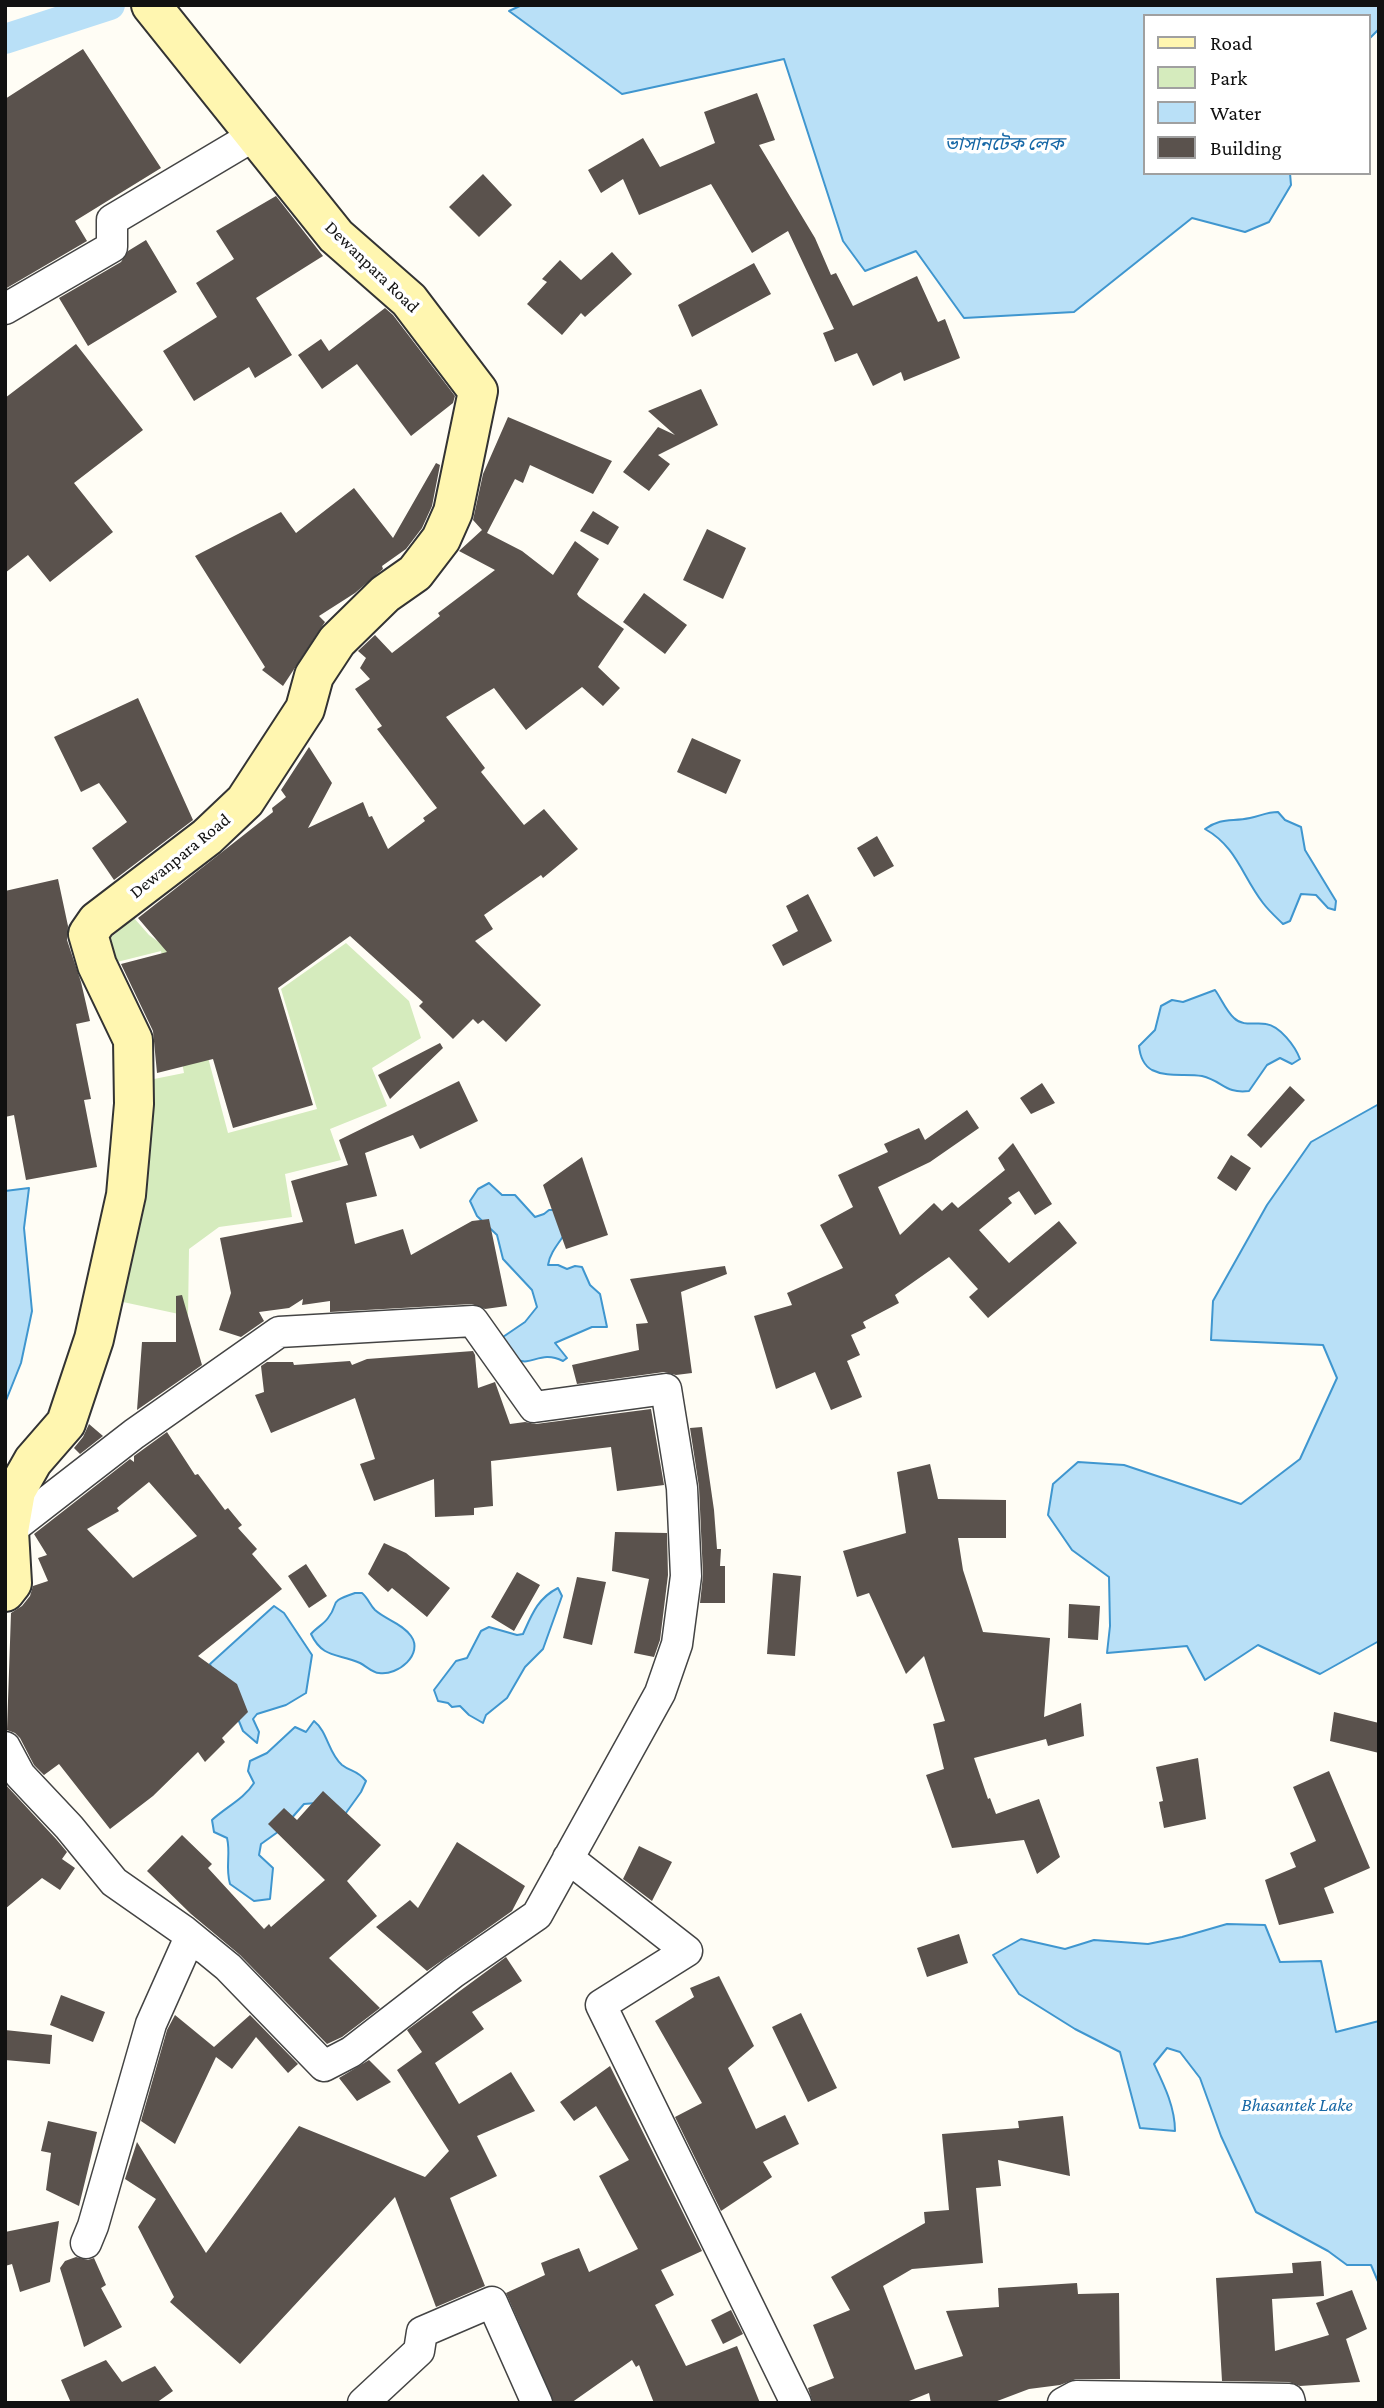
<!DOCTYPE html>
<meta charset="utf-8">
<style>
body{margin:0}
#map{position:relative;width:1384px;height:2408px;overflow:hidden;background:#fffdf5;font-family:"Crimson Pro",serif}
canvas{display:block}
.frame{position:absolute;inset:0;border:7px solid #111;pointer-events:none}
.legend{position:absolute;left:1143px;top:14px;width:228px;height:161px;box-sizing:border-box;background:#fff;border:2px solid #a0a0a0;margin:0;padding:9px 12px;list-style:none;font-size:21px;color:#111}
.legend li{display:flex;align-items:center;gap:14px;height:35px}
.legend b{width:35px;border:2px solid #a0a0a0}
</style>
<div id="map">
<canvas width="1384" height="2408"></canvas>
<div class="frame"></div>
<ul class="legend">
<li><b style="height:9px;background:#fff6b0"></b>Road</li>
<li><b style="height:19px;background:#d5ebbd"></b>Park</li>
<li><b style="height:19px;background:#b9e0f7"></b>Water</li>
<li><b style="height:19px;background:#5a524d"></b>Building</li>
</ul>
</div>
<script>
const c = document.querySelector('canvas').getContext('2d');
c.lineJoin = 'round';
function fillPath(path, color) { c.fillStyle = color; c.fill(path, 'evenodd'); }
function strokePath(path, color, width, dash) { c.strokeStyle = color; c.lineWidth = width; c.lineCap = dash ? 'butt' : 'round'; c.setLineDash(dash || []); c.stroke(path); }
function drawText(font, color, halo, rows, align = 'center') {
  c.font = font + ' "Crimson Pro","Noto Sans Bengali",serif'; c.lineWidth = 7; c.setLineDash([]); c.textBaseline = 'middle'; c.strokeStyle = halo; c.fillStyle = color; for (const [text, x, y, turn = 0] of rows) {
    c.save(); c.translate(x, y); c.rotate((+turn || 0) * Math.PI / 180); c.textAlign = isNaN(turn) ? turn : align; if (halo) c.strokeText(text, 0, 0); c.fillText(text, 0, 0); c.restore();
  }
}
fillPath(new Path2D(`
 M134 918 149 935 167 948 192 997 228 1133 317 1109 281 989 346 943 409 1001 421 1038 372 1068 387 1106 330 1129 341 1160 285 1174 292 1217 219 1227 189 1249 188 1316 123 1302 146 1200 153 1117 154 1079 184 1073 161 951 117 962 109 939Z`), '#d5ebbd');
const water = new Path2D(`
 M522 5H1379V29L1368 40V16H1144V173H1290L1291 185 1269 222 1245 232 1192 218 1074 312 964 318 916 251 865 271 843 241 784 59 622 94 509 11Z
 M1278 812 1285 820 1301 827 1305 850 1336 901 1335 910 1328 908 1316 895 1301 894 1290 921 1283 924C1276 917 1269 911 1263 903 1242 876 1237 847 1205 829 1222 817 1231 822 1250 818 1260 816 1267 812 1278 812Z
 M1215 990C1221 998 1226 1011 1234 1018 1243 1027 1256 1022 1266 1024 1280 1026 1295 1046 1300 1059L1292 1064 1280 1058 1267 1065 1249 1091C1225 1094 1223 1081 1202 1076 1186 1073 1168 1078 1152 1070 1143 1065 1140 1056 1139 1046L1155 1030 1161 1006 1172 1000 1183 1002Z
 M1379 1104V1641L1320 1674 1258 1645 1205 1680 1187 1646 1107 1653 1110 1626 1109 1577 1072 1550 1048 1515 1053 1484 1078 1462 1124 1465 1241 1504 1300 1459 1337 1378 1323 1345 1211 1340 1213 1301 1267 1205 1311 1142Z
 M489 1183 502 1195H515L535 1217 544 1214 549 1210H560L569 1227C562 1240 550 1251 548 1265H558L567 1269 575 1266 582 1267 590 1285 600 1294 607 1327H592L555 1343 567 1358 563 1361C541 1350 532 1366 518 1360 511 1357 503 1346 497 1341L525 1322 537 1307 532 1290 503 1259 497 1235 477 1216 470 1201 478 1189Z
 M29 1188 24 1228 32 1311 21 1363 5 1403V1191Z
 M558 1588 562 1596 543 1649 525 1667 507 1698 486 1715 483 1723 469 1715 460 1706 452 1707 448 1703 438 1701 434 1690 456 1661 467 1658 481 1631 489 1627 517 1635 523 1634C532 1614 538 1598 558 1588Z
 M355 1593H362C368 1598 370 1605 375 1610 386 1620 402 1623 411 1636 424 1654 398 1676 379 1673 373 1673 366 1666 360 1663 338 1653 323 1659 311 1634 316 1628 324 1624 328 1618 341 1601 326 1603 355 1593Z
 M274 1606 284 1613 312 1655 306 1693 286 1705 257 1714 253 1719 259 1732 257 1743 243 1731 236 1714 216 1682 210 1664Z
 M314 1721C328 1732 328 1753 342 1765 351 1772 357 1770 366 1781L361 1792 343 1817 316 1803 304 1804 282 1829 261 1844 259 1855 273 1868 270 1899 254 1901 230 1884C225 1866 231 1855 227 1838L214 1832 212 1820C226 1807 244 1799 254 1783L248 1771 250 1761 267 1753 295 1727 306 1732Z
 M1227 1924 1265 1925 1280 1962 1321 1961 1336 2032 1379 2021V2284L1371 2265H1347L1328 2251 1256 2212 1221 2136 1200 2078 1180 2052 1167 2048 1154 2064C1164 2085 1175 2107 1175 2131L1140 2128 1120 2052 1075 2029 1019 1994 993 1955 1021 1939 1065 1949 1094 1940 1148 1944 1182 1937Z`);
fillPath(water, '#b9e0f7');
strokePath(water, '#3f96cf', 2);
strokePath(new Path2D(`
 M5 39 110 5`), '#b9e0f7', 30);
fillPath(new Path2D(`
 M83 49 161 168 75 221 87 241 5 289V99Z
 M757 93 775 140 759 145 815 238 831 275 836 273 853 306 917 276 938 322 945 319 960 358 904 381 901 372 873 386 857 353 835 362 823 333 834 329 788 231 752 253 711 184 639 215 623 179 601 193 588 170 643 138 660 167 715 143 704 112Z
 M483 174 512 205 479 237 449 207Z
 M276 196 323 256 256 298 292 355 255 378 249 367 194 401 163 351 217 317 196 283 234 259 216 231Z
 M146 240 177 292 88 346 59 298 121 262 128 251Z
 M612 252 632 274 585 317 581 313 562 335 527 304 547 282 542 279 560 260 581 280Z
 M754 263 771 294 692 337 678 305Z
 M385 308 393 315 455 396 453 403 411 436 357 364 322 389 298 355 321 339 329 351Z
 M76 344 143 430 74 483 113 532 50 582 28 555 5 573V398Z
 M701 389 718 425 658 455 670 464 649 491 623 472 658 427 675 435 648 411Z
 M508 417 612 461 593 494 530 465 523 483 515 479 487 533 522 551 553 575 575 541 599 559 577 594 579 597 624 629 598 667 620 688 603 706 582 687 526 730 494 688 446 717 485 768 481 772 524 825 544 809 578 849 543 878 541 875 484 915 493 929 475 941 541 1005 506 1042 483 1020 478 1024 473 1019 453 1039 419 1006 423 1002 350 936 278 988 313 1105 233 1128 213 1059 157 1073 153 1031 121 964 167 952 138 918 273 812 272 808 286 797 281 790 309 747 332 783 308 828 363 802 369 817 372 816 388 849 425 821 423 818 437 808 377 729 382 726 355 689 370 679 360 668 366 658 358 651 375 635 392 653 440 616 438 613 495 570 459 551 482 530 473 520 483 474Z
 M436 463 440 465 432 506 422 528 406 549 382 566 383 569 355 593 319 616 325 622 283 686 262 670 265 667 195 556 281 512 296 533 354 488 393 538Z
 M593 511 619 527 608 545 580 531Z
 M707 529 746 548 723 599 683 580Z
 M644 593 687 625 665 654 623 622Z
 M138 698 193 820 114 880 92 848 127 822 99 783 81 792 54 737Z
 M692 738 741 760 726 794 677 772Z
 M877 836 894 866 874 877 857 848Z
 M58 879 68 926 67 940 81 982 90 1021 76 1024 91 1099 84 1100 97 1167 26 1180 14 1115 5 1117V891Z
 M808 894 832 941 783 966 772 945 798 931 786 906Z
 M440 1043 443 1048 390 1099 378 1075Z
 M459 1081 478 1121 420 1149 413 1135 365 1153 377 1196 346 1203 355 1244 403 1229 411 1255 472 1221 489 1219 507 1306 485 1309 472 1304 330 1312V1301L302 1305 303 1299 289 1308 259 1312 264 1321 241 1337 219 1330 231 1293 220 1238 303 1222 291 1181 348 1165 339 1140Z
 M1042 1083 1055 1103 1031 1114 1020 1098Z
 M1290 1086 1305 1100 1261 1148 1247 1135Z
 M967 1110 979 1128 930 1162 878 1187 900 1235 934 1203 942 1211 952 1202 958 1208 1005 1170 998 1158 1013 1143 1052 1204 1035 1215 1019 1191 1008 1198 1012 1203 979 1230 1009 1263 1059 1221 1077 1243 988 1318 969 1297 978 1289 949 1257 895 1295 899 1303 863 1322 866 1328 851 1335 860 1355 847 1361 862 1397 831 1410 815 1372 776 1389 754 1316 792 1305 787 1293 843 1268 820 1225 853 1207 838 1175 888 1152 884 1144 919 1128 925 1140Z
 M1231 1155 1251 1168 1236 1191 1217 1178Z
 M582 1157 608 1235 566 1249 543 1185Z
 M725 1266 727 1274 681 1292 692 1373 676 1375 664 1372 577 1384 572 1365 639 1350 636 1324 648 1323 630 1279Z
 M182 1295 202 1365 137 1410 142 1342H176V1296Z
 M473 1351 475 1355 478 1388 495 1382 510 1424 525 1422 536 1424 651 1409 664 1485 617 1491 611 1447 491 1461 493 1506 474 1508V1515L435 1517 434 1479 374 1501 360 1464 375 1459 355 1398 271 1433 255 1395 264 1392 261 1366 267 1362H293L294 1365 350 1361 352 1365 367 1359Z
 M89 1424 103 1436 80 1454 74 1448 83 1437Z
 M702 1427 714 1510 717 1549H721L720 1566H725V1603H700L703 1575 699 1487 690 1428Z
 M167 1432 195 1475 198 1474 225 1510 228 1508 242 1525 238 1528 257 1549 252 1554 282 1589 198 1656 237 1684 248 1712 222 1738 225 1742 205 1762 198 1752 153 1796 110 1829 59 1764 44 1775 34 1765 20 1738 15 1733 7 1730 11 1613 22 1606 30 1596 33 1586 48 1581 38 1558 47 1555 34 1534 130 1459 134 1462V1456ZM149 1482 197 1536 133 1578 87 1529 119 1511 117 1508Z
 M930 1464 938 1499 1006 1500V1538H958L963 1570 983 1632 1050 1638 1044 1717 1081 1703 1084 1736 1048 1746 1046 1739 974 1758 988 1799 990 1798 996 1814 1039 1799 1060 1857 1037 1874 1024 1840 952 1848 926 1775 944 1769 933 1724 945 1721 924 1656 906 1674 869 1593 857 1597 843 1551 906 1533 897 1472Z
 M615 1532 667 1533 668 1575 660 1640 654 1657 634 1653 649 1579 612 1571Z
 M384 1543 406 1553 450 1588 427 1617 392 1588 388 1592 368 1574Z
 M306 1564 327 1596 309 1608 288 1576Z
 M517 1572 540 1585 514 1631 491 1617Z
 M773 1573 801 1576 795 1656 767 1654Z
 M577 1577 606 1582 592 1645 563 1638Z
 M1069 1604 1100 1606 1098 1640 1068 1638Z
 M1334 1712 1379 1723V1753L1330 1741Z
 M1198 1758 1206 1819 1164 1828 1159 1802 1163 1801 1156 1767Z
 M1329 1771 1370 1868 1324 1888 1334 1913 1279 1925 1265 1880 1296 1867 1290 1853 1316 1841 1293 1787Z
 M5 1784 56 1839 67 1852 62 1859 75 1868 60 1890 42 1878 5 1909Z
 M323 1791 381 1845 347 1881 377 1916 329 1958 380 2008 342 2037 327 2044 240 1955 191 1914 147 1871 182 1835 212 1864 208 1868 264 1929 269 1924 271 1927 325 1880 268 1824 284 1808 297 1820Z
 M457 1842 525 1886 512 1911 427 1971 376 1927 410 1900 418 1908Z
 M639 1846 672 1862 652 1901 623 1879Z
 M959 1934 968 1963 927 1977 917 1948Z
 M506 1957 522 1981 472 2012 484 2029 435 2063 459 2104 511 2072 535 2111 477 2136 497 2176 450 2198 485 2286 436 2307 395 2197 240 2364 170 2302 174 2297 138 2227 156 2199 125 2179 137 2142 206 2253 299 2126 425 2177 449 2151 397 2070 422 2052 407 2030Z
 M719 1976 754 2046 728 2068 756 2129 785 2115 799 2144 763 2162 772 2177 721 2211 675 2117 702 2103 655 2021 694 1997 690 1988Z
 M61 1995 105 2012 93 2042 50 2025Z
 M801 2013 837 2088 808 2102 772 2027Z
 M175 2015 214 2047 250 2015 298 2064 288 2073 256 2037 232 2069 216 2057 175 2144 141 2121 167 2030Z
 M5 2030 52 2035 50 2064 5 2060Z
 M369 2060 391 2082 357 2101 339 2078Z
 M610 2066 702 2251 661 2270 674 2295 655 2305 686 2366 737 2346 760 2403H654L639 2365 636 2367 632 2360 571 2403H554L506 2293 545 2275 541 2263 579 2248 589 2272 638 2249 599 2176 629 2160 596 2106 574 2121 560 2102Z
 M1063 2116 1070 2176 998 2160 1001 2186 976 2188 983 2263 912 2269 883 2286 915 2370 963 2356 946 2311 999 2307 998 2288 1077 2283 1078 2294 1119 2293 1120 2379H1076L1060 2385 1029 2389 992 2403H931L929 2393 904 2403H813L808 2388 834 2378 813 2325 850 2310 831 2277 925 2223 924 2212 949 2210 942 2134 1019 2128 1018 2121Z
 M48 2121 97 2132 79 2206 46 2190 51 2153 41 2151Z
 M59 2221 50 2282 20 2292 12 2264 5 2266V2232Z
 M76 2257 88 2260 94 2258 106 2285 101 2288 122 2327 84 2347 60 2268 65 2261Z
 M1321 2261 1324 2296 1272 2299 1275 2351 1329 2335 1316 2303 1352 2290 1367 2329 1346 2339 1360 2382 1300 2386 1289 2382 1222 2381 1216 2278 1293 2273 1292 2263Z
 M731 2310 743 2334 723 2344 711 2320Z
 M106 2360 122 2382 155 2366 173 2391 156 2403H71L61 2380Z`), '#5a524d');
const street = new Path2D(`
 M5 309 112 247V220L255 135
 M5 1747 20 1775 69 1827 114 1882 184 1931 228 1967 324 2066 351 2052 453 1973 537 1915 660 1693 677 1644 686 1576 682 1488 666 1389 534 1407 473 1321 279 1332 134 1434 9 1531 7 1542
 M568 1858 687 1951 601 2005 796 2403
 M86 2243 93 2226 151 2024 189 1939 206 1949
 M363 2403 419 2351 422 2332 492 2302 537 2403
 M1063 2403 1076 2396 1289 2399 1290 2403`);
const secondary = new Path2D(`
 M5 1592 12 1583 9 1531 16 1491 33 1461 66 1423 94 1339 126 1195 134 1104 133 1040 97 965 88 934 97 921 207 837 245 801 305 709 314 676 337 641 385 594 415 573 441 539 453 512 478 391 409 300 336 236 151 5`);
strokePath(street, '#444', 33);
strokePath(secondary, '#333', 42);
strokePath(street, '#fff', 30);
strokePath(secondary, '#fff6b0', 38);
drawText('18px', '#111', '#fff', [
 ["Dewanpara Road",372,267,44],
 ["Dewanpara Road",180,856,-39]
]);
drawText('italic 19px', '#1768a6', '#fff', [
 ["ভাসানটেক লেক",1004,144],
 ["Bhasantek Lake",1297,2105]
]);
</script>
